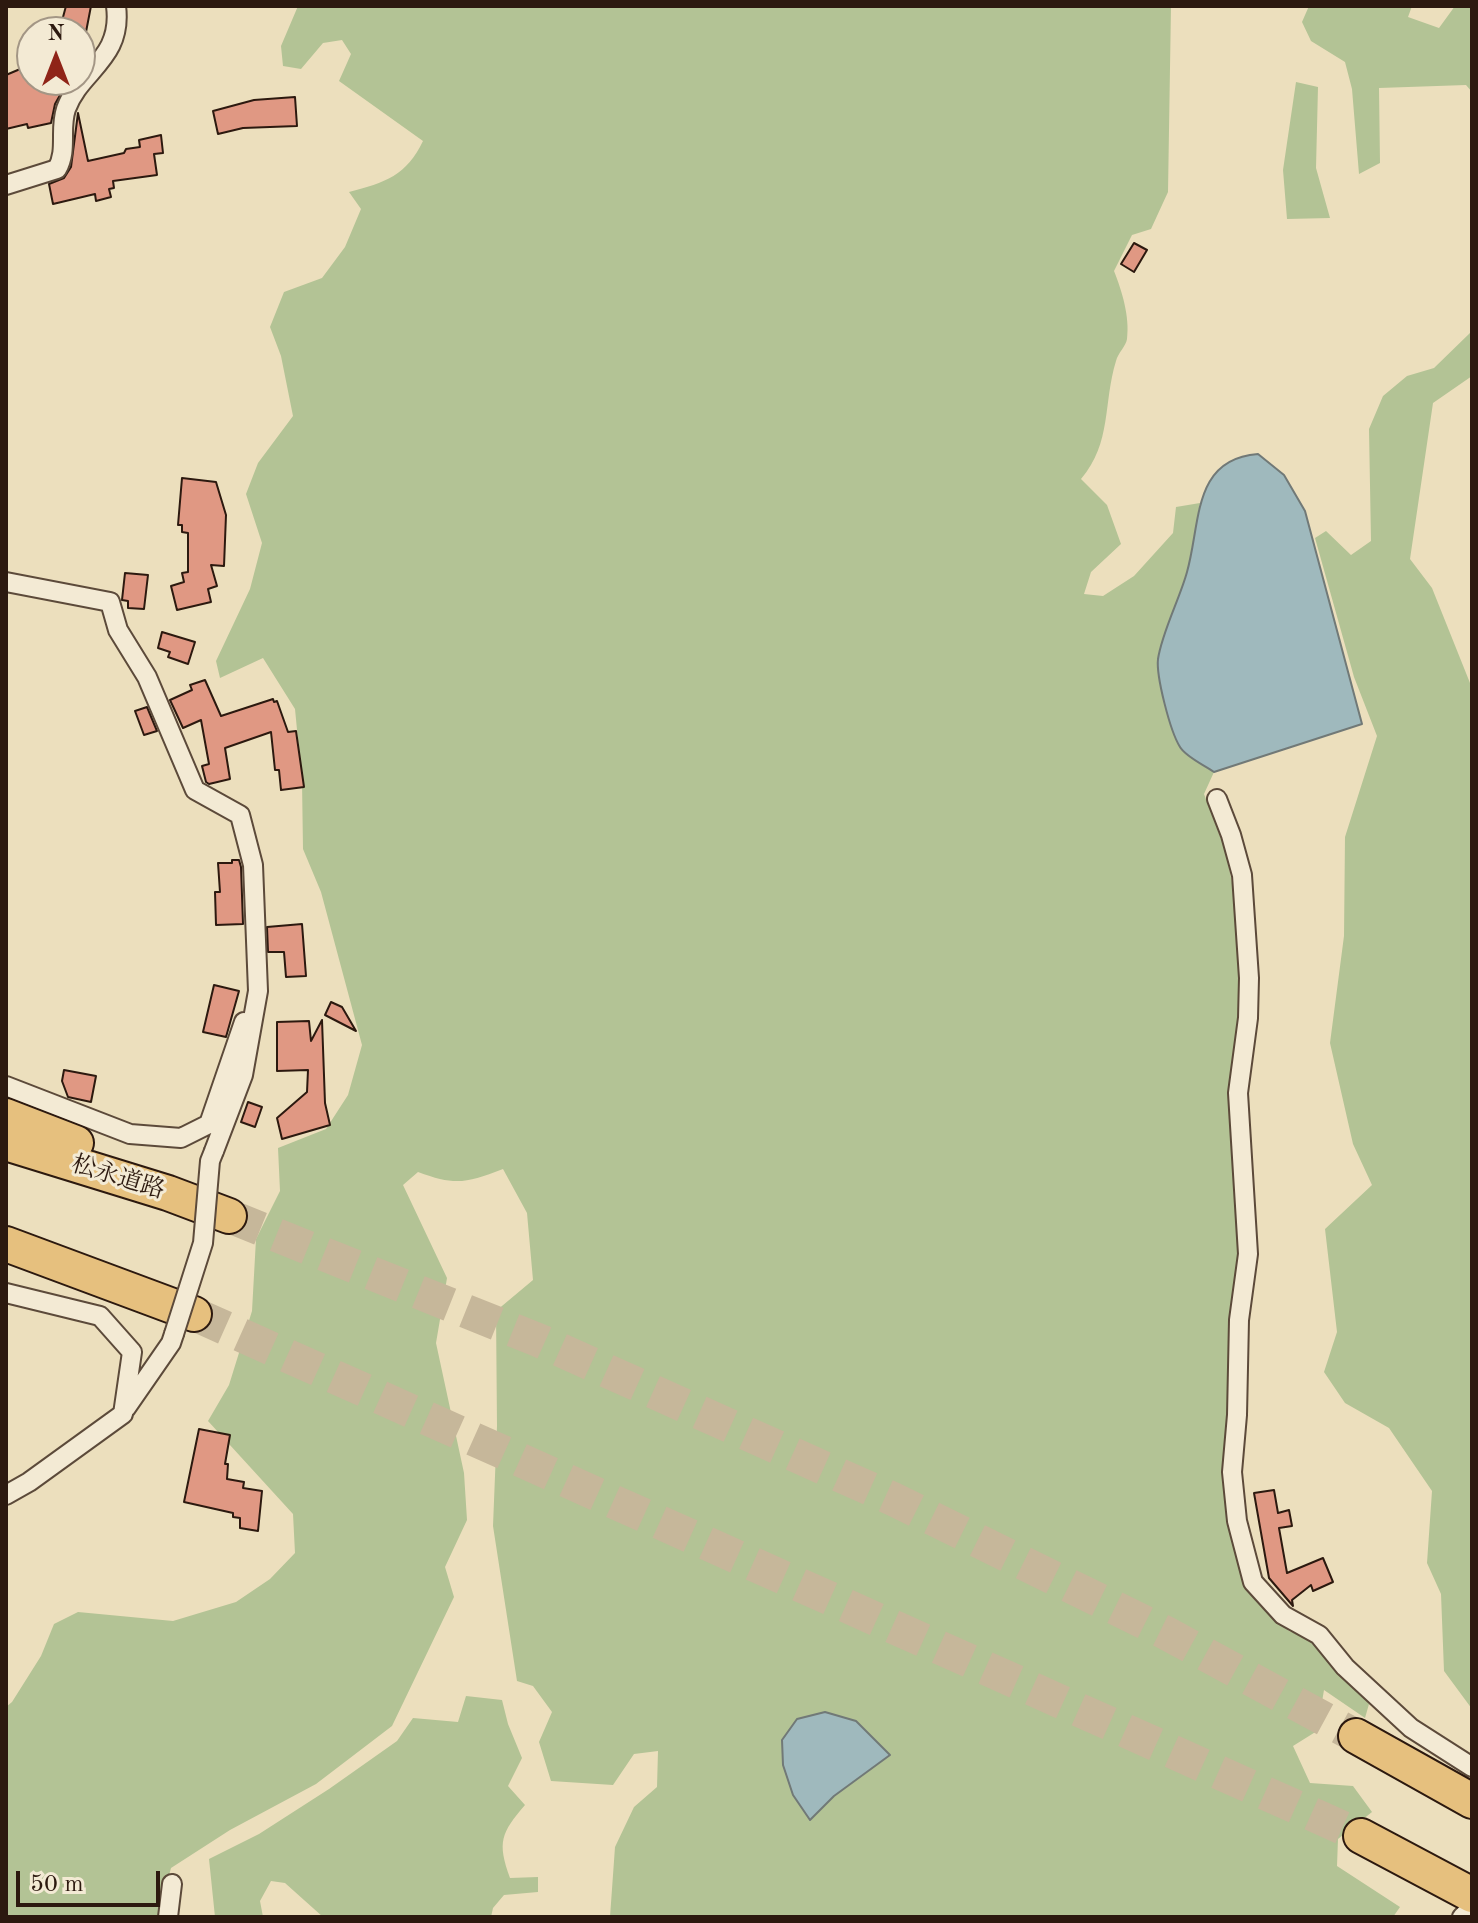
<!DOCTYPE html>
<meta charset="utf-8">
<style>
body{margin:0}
#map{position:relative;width:1478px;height:1923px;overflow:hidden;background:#ecdfbd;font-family:"Old Standard TT",serif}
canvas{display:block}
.frame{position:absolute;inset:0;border:8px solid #2c190f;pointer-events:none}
.north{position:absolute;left:16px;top:16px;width:80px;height:80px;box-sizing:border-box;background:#f3ead4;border:2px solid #a39685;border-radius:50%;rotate:0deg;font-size:22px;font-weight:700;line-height:32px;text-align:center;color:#2c190f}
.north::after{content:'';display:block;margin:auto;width:28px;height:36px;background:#8f2418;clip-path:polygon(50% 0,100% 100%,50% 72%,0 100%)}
.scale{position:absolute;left:16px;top:1871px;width:144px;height:36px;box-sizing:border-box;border:4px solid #2c190f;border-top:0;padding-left:10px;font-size:24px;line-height:28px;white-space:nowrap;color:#2c190f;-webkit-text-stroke:6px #f3ead4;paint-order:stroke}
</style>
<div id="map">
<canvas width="1478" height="1923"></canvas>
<div class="frame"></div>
<div class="north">N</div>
<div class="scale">50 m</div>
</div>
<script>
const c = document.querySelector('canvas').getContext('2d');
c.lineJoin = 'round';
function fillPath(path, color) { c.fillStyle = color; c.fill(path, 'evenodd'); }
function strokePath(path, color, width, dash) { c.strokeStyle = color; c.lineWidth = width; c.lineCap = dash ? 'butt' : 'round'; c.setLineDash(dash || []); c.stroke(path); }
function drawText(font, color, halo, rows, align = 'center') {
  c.font = font + ' "Old Standard TT","Noto Serif JP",serif'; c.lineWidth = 6; c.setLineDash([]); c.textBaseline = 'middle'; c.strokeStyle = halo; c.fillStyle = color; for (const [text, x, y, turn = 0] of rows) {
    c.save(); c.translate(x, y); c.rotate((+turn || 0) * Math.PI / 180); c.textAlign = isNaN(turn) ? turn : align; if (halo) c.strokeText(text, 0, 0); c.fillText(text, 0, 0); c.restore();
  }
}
fillPath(new Path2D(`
 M298 6H1171L1168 192 1151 229 1132 235 1114 271C1122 291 1130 317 1127 339 1126 346 1118 353 1116 361 1103 403 1112 443 1081 479L1107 505 1121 544 1091 572 1084 594 1103 596 1134 576 1173 533 1176 507 1200 503 1188 569 1180 749 1214 772 1204 794 1226 852 1238 914 1244 980 1242 1234 1226 1522 1243 1572 1257 1596 1289 1631 1310 1640 1369 1704 1365 1718 1324 1690 1317 1731 1293 1746 1310 1783 1353 1786 1372 1812 1338 1839 1337 1866 1400 1907 1393 1917H610L615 1847 634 1807 657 1787 658 1751 634 1754 613 1785 551 1781 539 1742 552 1712 533 1686 517 1681 493 1526 497 1426 496 1311 533 1280 527 1213 503 1169C466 1183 456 1186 418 1172L403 1185 447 1278 436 1343 464 1473 467 1520 445 1567 454 1597 392 1726 316 1784 230 1830 171 1868 158 1917H6V1707L12 1702 41 1656 54 1624 78 1612 173 1621 236 1602 270 1579 295 1553 293 1514 208 1421 229 1385 252 1311 256 1239 280 1191 278 1148 326 1129 348 1095 362 1045 321 892 303 849 302 781 295 709 263 658 220 678 216 661 250 589 262 543 246 494 258 463 293 416 281 356 270 327 284 292 322 278 345 247 361 209 349 192C385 183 407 175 423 141L339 81 351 54 342 40 323 43 301 69 283 66 281 46ZM856 1721 889 1755 834 1796 811 1819Z
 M1309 6H1412L1408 17 1439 28 1455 6H1472V92L1466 85 1379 88 1380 163 1359 174 1352 89 1345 62 1311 41 1302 22Z
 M1296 82 1318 87 1316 168 1330 218 1287 219 1283 170Z
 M1471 332 1472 376 1433 403 1410 559 1432 588 1472 688V1709L1444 1671 1441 1594 1427 1563 1432 1491 1389 1428 1345 1403 1324 1372 1337 1332 1325 1229 1372 1185 1353 1144 1330 1043 1344 936 1345 837 1377 736 1354 677 1315 538 1326 531 1351 555 1371 541 1369 429 1383 396 1407 376 1434 368Z
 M466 1696 502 1700 508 1724 522 1758 508 1786 525 1805C501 1833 497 1842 510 1878L538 1877V1892L504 1895 493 1908 491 1917H323L285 1883 271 1881 260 1901 263 1917H215L209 1859 259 1834 329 1789 397 1741 413 1718 458 1722Z`), '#b3c395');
const water = new Path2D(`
 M1258 454 1284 475 1305 511 1362 724 1214 772C1204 765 1186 757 1180 747 1170 731 1156 676 1158 659 1162 632 1180 598 1187 572 1201 523 1192 459 1258 454Z
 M825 1712 856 1721 890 1755 834 1796 810 1820 793 1795 783 1765 782 1740 797 1719Z`);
fillPath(water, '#9fb9bd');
strokePath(water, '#717977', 2);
const building = new Path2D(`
 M66 6H91L86 32H59Z
 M32 64V80L68 81 55 104 51 123 28 128 27 124 6 129V75Z
 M295 97 297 126 243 128 218 134 213 111 254 100Z
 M78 113 88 161 124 153 126 149 140 147 139 140 161 135 163 153 154 154 157 175 113 181 114 188 109 189 111 197 96 201 95 194 53 204 49 184 64 178 71 167Z
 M1134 243 1147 250 1134 272 1121 264Z
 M182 478 216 482 226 515 224 566 211 565 217 586 208 589 211 602 177 610 171 586 184 582 182 573 188 572V533L182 532V525H178Z
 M125 573 148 575 144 609 128 608V601L122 600Z
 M162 632 195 642 188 664 168 657 170 652 158 648Z
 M205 680 221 716 273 699 274 702 277 701 288 732 296 731 304 787 281 790 279 770H275L271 732 225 748 230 779 209 784 206 782 202 766 209 764 201 720 183 728 170 700 192 690 190 685Z
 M147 707 157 731 144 735 135 711Z
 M232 860H239L241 867 243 924 216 925 215 892H220L218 863H232Z
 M302 924 306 976 286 977 284 952H268L267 927Z
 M214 985 239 991 226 1037 203 1032Z
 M331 1002 342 1007 356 1031 325 1015Z
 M322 1020 325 1103 330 1125 282 1139 277 1118 307 1092 308 1070 277 1071V1022L309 1021 311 1041Z
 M64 1070 96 1076 91 1102 68 1097 62 1081Z
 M248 1102 262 1107 255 1127 241 1122Z
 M199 1429 230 1435 225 1464H228L227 1479 244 1482 243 1488 262 1491 258 1531 240 1528V1518L233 1517V1513L184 1502Z
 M1274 1490 1278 1513 1289 1510 1292 1526 1279 1528 1287 1573 1323 1558 1333 1582 1313 1591 1311 1585 1292 1600 1293 1606 1269 1578 1254 1493Z`);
fillPath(building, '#e09883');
strokePath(building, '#2c190f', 2);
strokePath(new Path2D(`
 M229 1216 538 1340 893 1499 1166 1633 1356 1736
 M194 1314 1361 1836`), '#c6b79a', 34, [34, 17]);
const street = new Path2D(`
 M6 185 57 169C68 150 59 130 66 109 80 70 123 59 116 6
 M6 582 110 602 118 630 147 677 195 790 240 815 253 865 258 991 243 1075 214 1151
 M1217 799 1231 835 1242 875 1249 978 1248 1018 1238 1093 1248 1254 1239 1320 1237 1415 1232 1472 1237 1521 1253 1582 1283 1615 1319 1635 1345 1667 1411 1728 1472 1767
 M6 1086 130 1134 181 1138 209 1124 244 1022
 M6 1293 100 1316 132 1352 123 1414 29 1482 6 1495
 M126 1408 171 1343 174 1334
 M168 1917 172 1884
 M1462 1917 1472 1907`);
const highway = new Path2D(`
 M6 1116 76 1143
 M6 1143 168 1193 229 1216
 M6 1244 194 1314
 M1356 1736 1472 1801
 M1361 1836 1472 1895`);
strokePath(street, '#5c4a3a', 22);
strokePath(highway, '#2c190f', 38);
strokePath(street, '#f3ead4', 18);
strokePath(highway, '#e6c07e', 34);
const streetBridge = new Path2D(`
 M174 1334 203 1243 210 1161 214 1151`);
strokePath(streetBridge, '#5c4a3a', 22, []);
strokePath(streetBridge, '#f3ead4', 18);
drawText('24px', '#2c190f', '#f3ead4', [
 ["松永道路",118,1178,17]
]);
</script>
